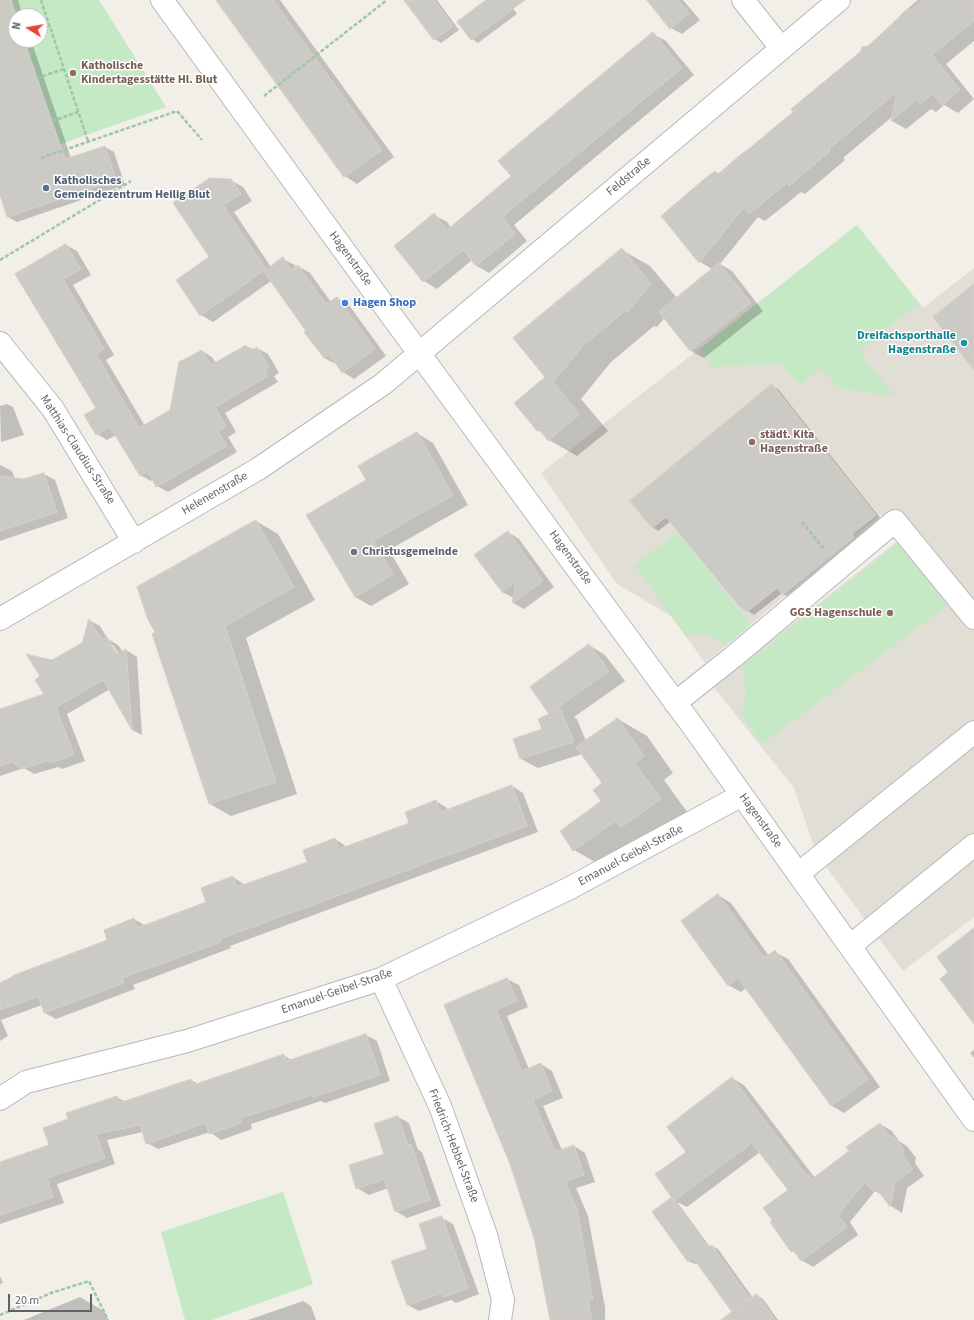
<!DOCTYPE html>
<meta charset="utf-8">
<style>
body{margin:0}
#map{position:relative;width:974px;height:1320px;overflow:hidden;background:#f1efe8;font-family:"Source Sans 3",sans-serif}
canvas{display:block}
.north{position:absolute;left:8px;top:8px;width:40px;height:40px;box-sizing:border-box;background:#fff;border:1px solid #bfc1c3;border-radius:50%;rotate:281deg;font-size:11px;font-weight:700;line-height:16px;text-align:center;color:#5f6368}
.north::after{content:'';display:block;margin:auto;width:14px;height:18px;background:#ea4335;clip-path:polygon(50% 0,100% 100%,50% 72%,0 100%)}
.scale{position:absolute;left:8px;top:1294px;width:84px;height:18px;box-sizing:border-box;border:2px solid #5f6368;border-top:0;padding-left:5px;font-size:12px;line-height:14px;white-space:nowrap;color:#5f6368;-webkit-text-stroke:3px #fff;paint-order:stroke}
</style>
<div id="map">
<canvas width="974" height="1320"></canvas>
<div class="north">N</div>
<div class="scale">20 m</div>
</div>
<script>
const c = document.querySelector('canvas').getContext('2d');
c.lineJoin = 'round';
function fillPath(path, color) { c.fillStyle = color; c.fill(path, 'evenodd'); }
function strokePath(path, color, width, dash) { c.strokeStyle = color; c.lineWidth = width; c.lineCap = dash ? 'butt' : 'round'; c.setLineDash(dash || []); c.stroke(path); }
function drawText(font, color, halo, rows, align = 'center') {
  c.font = font + ' "Source Sans 3",sans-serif'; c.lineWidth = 3; c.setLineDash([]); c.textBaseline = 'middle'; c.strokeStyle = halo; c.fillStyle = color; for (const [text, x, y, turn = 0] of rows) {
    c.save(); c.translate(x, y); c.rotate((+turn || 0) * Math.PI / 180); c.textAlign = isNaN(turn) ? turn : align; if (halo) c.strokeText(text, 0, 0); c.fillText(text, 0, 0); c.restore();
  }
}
fillPath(new Path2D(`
 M857 225 923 308 974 268V917L903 971 816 853 794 788 713 686 899 540 881 515 705 663 671 616 617 584 541 473Z`), '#e1ded6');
fillPath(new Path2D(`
 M9 0H99L166 107 58 145 24 40H40V16H16V14H14Z
 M857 225 919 303 859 351 894 396 841 389 820 368 800 385 780 364 713 367 700 349Z
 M677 532 751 625 725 646C712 634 703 631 686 636L635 566Z
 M901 541 949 604 762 744 741 714C749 698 746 683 741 667Z
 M283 1192 313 1284 212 1320H185L161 1232Z`), '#c5e8c5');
fillPath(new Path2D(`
 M0 0H18L23 16H16V40H31L71 158 105 147 114 152 125 185 17 222 8 217 0 192Z
 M219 0H280L394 157 357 184 345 176Z
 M405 0H437L459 30 441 43 435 39Z
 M488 0H507L517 14 478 43 472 39Z
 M649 0H683L700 20 682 34 671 28Z
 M918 0H974V41L946 64 974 99 958 113 944 105 936 112 931 109 906 129 892 121 893 116 843 158 845 160 805 194 801 192 765 221 758 217 720 264 732 271 763 311 704 358 691 351 665 317 657 327 654 326 611 362 581 399 608 431 577 456 549 440 544 434 537 430 547 377 622 250 650 266 677 298 712 269 700 262 715 172 719 174 795 112 902 16 900 15Z
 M653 34 666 41 694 75 514 225 527 241 489 273 477 266 472 260 437 289 424 281 396 247 434 215 447 222 451 228 512 176Z
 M230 180 243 187 252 201 234 212 271 267 283 259 295 265 296 268 298 266 310 273 331 302 337 298 349 305 386 356 354 379 343 372 337 364H336L324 358 308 331 271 281 213 322 201 315 211 257 174 204Z
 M66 245 77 251 91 275 73 285 114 355 106 360 145 426 171 411 202 351 212 357 216 363 246 346 254 350 257 348 268 354 279 373 274 376 278 382 225 413 236 432 228 437 237 452 168 492 157 486 153 479 151 481 140 475 116 435 107 440 97 434V409L16 274Z
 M772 386 778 389 881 519 857 538 860 541 789 598 782 593 754 615 748 611 671 521 658 531 652 527Z
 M7 404 13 407 24 435 1 442 0 406Z
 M417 433 433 443 468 505 389 550 409 584 371 606 355 597 367 481Z
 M0 465 12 471 15 479 23 480 44 474 55 480 68 518 0 541Z
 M256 521 278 534 315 600 246 638 297 794 231 816 210 804 154 634Z
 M508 532 519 539 554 587 524 609 513 603 514 598 502 592Z
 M89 620 100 626 108 639 118 645 123 652 126 650 137 657 142 735 132 730 110 689 67 714 85 761 62 769 58 767 34 774 24 768 0 776V710L45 695 42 677 53 661 83 644ZM110 645H113L121 658 119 659Z
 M589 645 605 655 625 681 574 717 577 719 586 741 618 719 647 736 673 773 664 780 690 816 604 867 574 850 602 801 604 783 582 754 538 768 521 759 515 739 543 730 550 714 531 687Z
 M512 786 523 793 538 832 230 946 231 948 133 985 135 989 56 1019 45 1013 42 1005 1 1020 8 1036 0 1041V983L109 941 134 919 146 926 208 903 233 877 245 885 309 862 335 839 347 847 410 824 436 801 447 808 448 810Z
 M718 895 731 903 769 956 775 952 788 959 880 1087 844 1113 832 1106 746 988 741 992 728 985Z
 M507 979 519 985 528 1007 507 1016 529 1069 541 1064 552 1071 563 1098 543 1106 562 1150 574 1146 585 1153 595 1182 576 1188 588 1216 605 1307V1320H551L535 1238 510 1163 445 1005Z
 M366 1035 377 1041 390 1081 325 1103 321 1101 251 1124 252 1129 221 1140 210 1132 158 1149 147 1143 143 1132 107 1140 115 1164 57 1184 64 1203 0 1224V1163L50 1145 70 1120 116 1097 126 1102 191 1080 198 1084 284 1055 291 1060Z
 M974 1050V1058L970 1053Z
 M732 1078 744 1085 815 1178 851 1152 880 1124 892 1131 899 1141 907 1146 916 1158 915 1163 924 1176 907 1188 902 1213 891 1206 883 1196 875 1191 850 1222 858 1235 813 1267 801 1260 797 1254 792 1251 789 1190 760 1152 687 1207 677 1202 710 1247 712 1246 718 1249 753 1298 757 1295 763 1299 778 1320H748L732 1311 698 1262 695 1264 688 1261 672 1199 675 1200 656 1174 687 1152Z
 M398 1117 409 1123 418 1150 422 1152 441 1206 407 1218 396 1211 388 1188 369 1195 357 1188 385 1154Z
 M442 1218 453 1224 479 1294 456 1303 451 1300 419 1311 408 1305 428 1249Z
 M0 1276 3 1283 0 1284Z
 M80 1297 104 1311 108 1320H24Z
 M303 1301 311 1306 316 1320H248Z`), '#0003');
const building = new Path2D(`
 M0 0H11L16 16V40H24L65 159 105 146 116 180 7 217 0 195Z
 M216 0H273L382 150 344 177Z
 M404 0H434L453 26 434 40Z
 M486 0H525L471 40 457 22Z
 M647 0H678L689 13 670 29Z
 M923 0H974V21L932 55 960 90 942 105 933 94 920 104 917 99 891 121 897 92 829 149 830 151 789 186 787 183 749 214 744 207 699 263 661 216 703 180 715 171 718 174 745 151V152L793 112 791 109 860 52 862 47 868 46 909 8 910 10Z
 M653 32 682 68 502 217 515 234 476 266 463 250 423 282 394 246 434 213 447 230 511 176 498 161Z
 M210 178 231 179 241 194 223 205 266 269 200 316 176 280 209 257 173 203Z
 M66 244 81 269 63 279 104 349 96 354 139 428 170 410 179 362 202 350 211 365 246 345 249 350 252 348 253 350 257 347 269 367 265 370 268 376 215 407 226 426 218 431 227 446 156 487 148 471 140 476 110 427 96 435 84 415 96 408 15 274Z
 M622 248 651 284 628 312 626 310 583 346 553 382 580 414 548 441 539 429 537 431 514 403 545 377 513 338Z
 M283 257 291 270 298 265 326 304 337 297 375 349 342 373 329 354 324 358 304 332 306 331 264 272Z
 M719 263 751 303 690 351 659 312Z
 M974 284V370L933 317Z
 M772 384 876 515 852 534 854 537 783 595 777 588 747 612 739 606 666 517 652 528 630 501Z
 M417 432 453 495 373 541 393 574 355 597 306 515 366 480 358 466Z
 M44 473 57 512 0 531V476L23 479Z
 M256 520 294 587 225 626 276 782 209 804 152 634 155 632 148 620 137 587Z
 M508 531 543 581 512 603 516 582 502 592 474 555Z
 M89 619 102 640 107 637 117 654 126 649 132 730 103 680 56 707 74 755 50 763 49 760 22 769 12 762 0 766V709L44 694 35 680 40 676 26 654 52 660 82 643Z
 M589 644 609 671 550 713 560 708 574 742 520 759 513 739 542 729 538 719 549 714 530 687Z
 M618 718 644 756 635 763 661 799 620 828 615 821 573 851 560 831 601 801 593 790 602 783 576 747Z
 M512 785 527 826 220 939 221 942 122 978 124 983 44 1013 38 996 0 1010V983L12 977V976L107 940 104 930 134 918 137 928 206 902 201 888 233 876 237 887 307 862 303 850 335 838 339 849 409 823 405 812 436 800 440 812Z
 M718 894 764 958 775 950 868 1079 831 1106 738 978 728 986 681 921Z
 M974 928V1024L940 979 948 972 937 957Z
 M507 978 517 1001 496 1010 522 1071 541 1063 552 1091 533 1100 554 1150 557 1149V1151L574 1145 584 1175 565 1182 577 1209 593 1300H588L592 1320H550L534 1238 510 1164 444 1005Z
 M366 1034 380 1075 313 1097 312 1095 241 1118 242 1123 209 1134 206 1123 146 1144 140 1125 96 1134 105 1158 47 1178 53 1197 0 1215V1162L49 1145 43 1128 68 1119 66 1113 117 1096 119 1103 191 1079 193 1085 284 1054 286 1061Z
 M732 1077 807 1176 809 1174 812 1179 849 1151 846 1147 880 1123 889 1136 895 1138 904 1150 903 1155 913 1169 895 1182 890 1207 877 1189 873 1191 865 1182 838 1215 847 1227 801 1261 794 1251 791 1252 770 1222 772 1220 763 1208 788 1190 752 1143 674 1201 655 1174 686 1152 667 1127Z
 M398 1116 408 1145 411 1144 430 1200 395 1212 384 1179 356 1189 349 1165 384 1154 374 1124Z
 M672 1197 708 1247 712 1245 750 1299 732 1312 693 1258 688 1262 652 1212Z
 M442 1216 468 1288 443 1297 442 1293 407 1305 391 1261 427 1249 419 1224Z
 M757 1294 775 1320H721Z`);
fillPath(building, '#cccac5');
strokePath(building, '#d6d1c6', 1);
const minor = new Path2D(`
 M162 0 380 300 694 728 974 1120
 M743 0 781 48
 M0 343 53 409 134 542
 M0 619 258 469 383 384 839 0
 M675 703 733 657 895 521 974 618
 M798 874 974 732
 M850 946 974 845
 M381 979 440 1106 486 1235 503 1300 500 1320
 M0 1099 26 1082 187 1041 381 979 570 888 742 795`);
strokePath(minor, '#b5b8bc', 24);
strokePath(new Path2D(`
 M41 0 88 141
 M40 29 50 26
 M37 78 64 69
 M264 96 387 0
 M52 121 78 112
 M41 158 177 111 202 140
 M0 260 131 181
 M802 522 824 549
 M0 1315 51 1293 89 1281 108 1320`), '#9cc7a9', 2.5, [4, 2]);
strokePath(minor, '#fff', 22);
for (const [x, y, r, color] of [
 [73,73,4,"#8d6e63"],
 [46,188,4,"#5c6f8a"],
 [345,303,4,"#3f7fe0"],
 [964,343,4,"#0f9aa8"],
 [752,442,4,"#8d6e63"],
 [354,552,4,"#6b7280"],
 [890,613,4,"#8d6e63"]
]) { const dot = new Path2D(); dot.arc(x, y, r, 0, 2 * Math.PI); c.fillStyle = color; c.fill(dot); strokePath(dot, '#fff', 1.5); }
drawText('bold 12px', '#785e54', '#fff', [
 ["Katholische",81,66],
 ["Kindertagesstätte Hl. Blut",81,80],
 ["städt. Kita",760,435],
 ["Hagenstraße",760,449],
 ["GGS Hagenschule",882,613,"right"]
], 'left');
drawText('12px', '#5f6368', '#fff', [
 ["Feldstraße",629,177,-40],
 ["Hagenstraße",350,259,54],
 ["Matthias-Claudius-Straße",77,450,57],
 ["Helenenstraße",215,494,-30],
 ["Hagenstraße",570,558,54],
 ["Hagenstraße",760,821,54],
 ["Emanuel-Geibel-Straße",631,856,-28],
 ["Emanuel-Geibel-Straße",337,992,-19],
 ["Friedrich-Hebbel-Straße",453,1146,69]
]);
drawText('bold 12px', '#4e5e75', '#fff', [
 ["Katholisches",54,181],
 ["Gemeindezentrum Heilig Blut",54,195]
], 'left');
drawText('bold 12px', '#366cbe', '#fff', [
 ["Hagen Shop",353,303]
], 'left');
drawText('bold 12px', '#0d838f', '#fff', [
 ["Dreifachsporthalle",956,336],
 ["Hagenstraße",956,350]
], 'right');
drawText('bold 12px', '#5b616d', '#fff', [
 ["Christusgemeinde",362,552]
], 'left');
</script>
